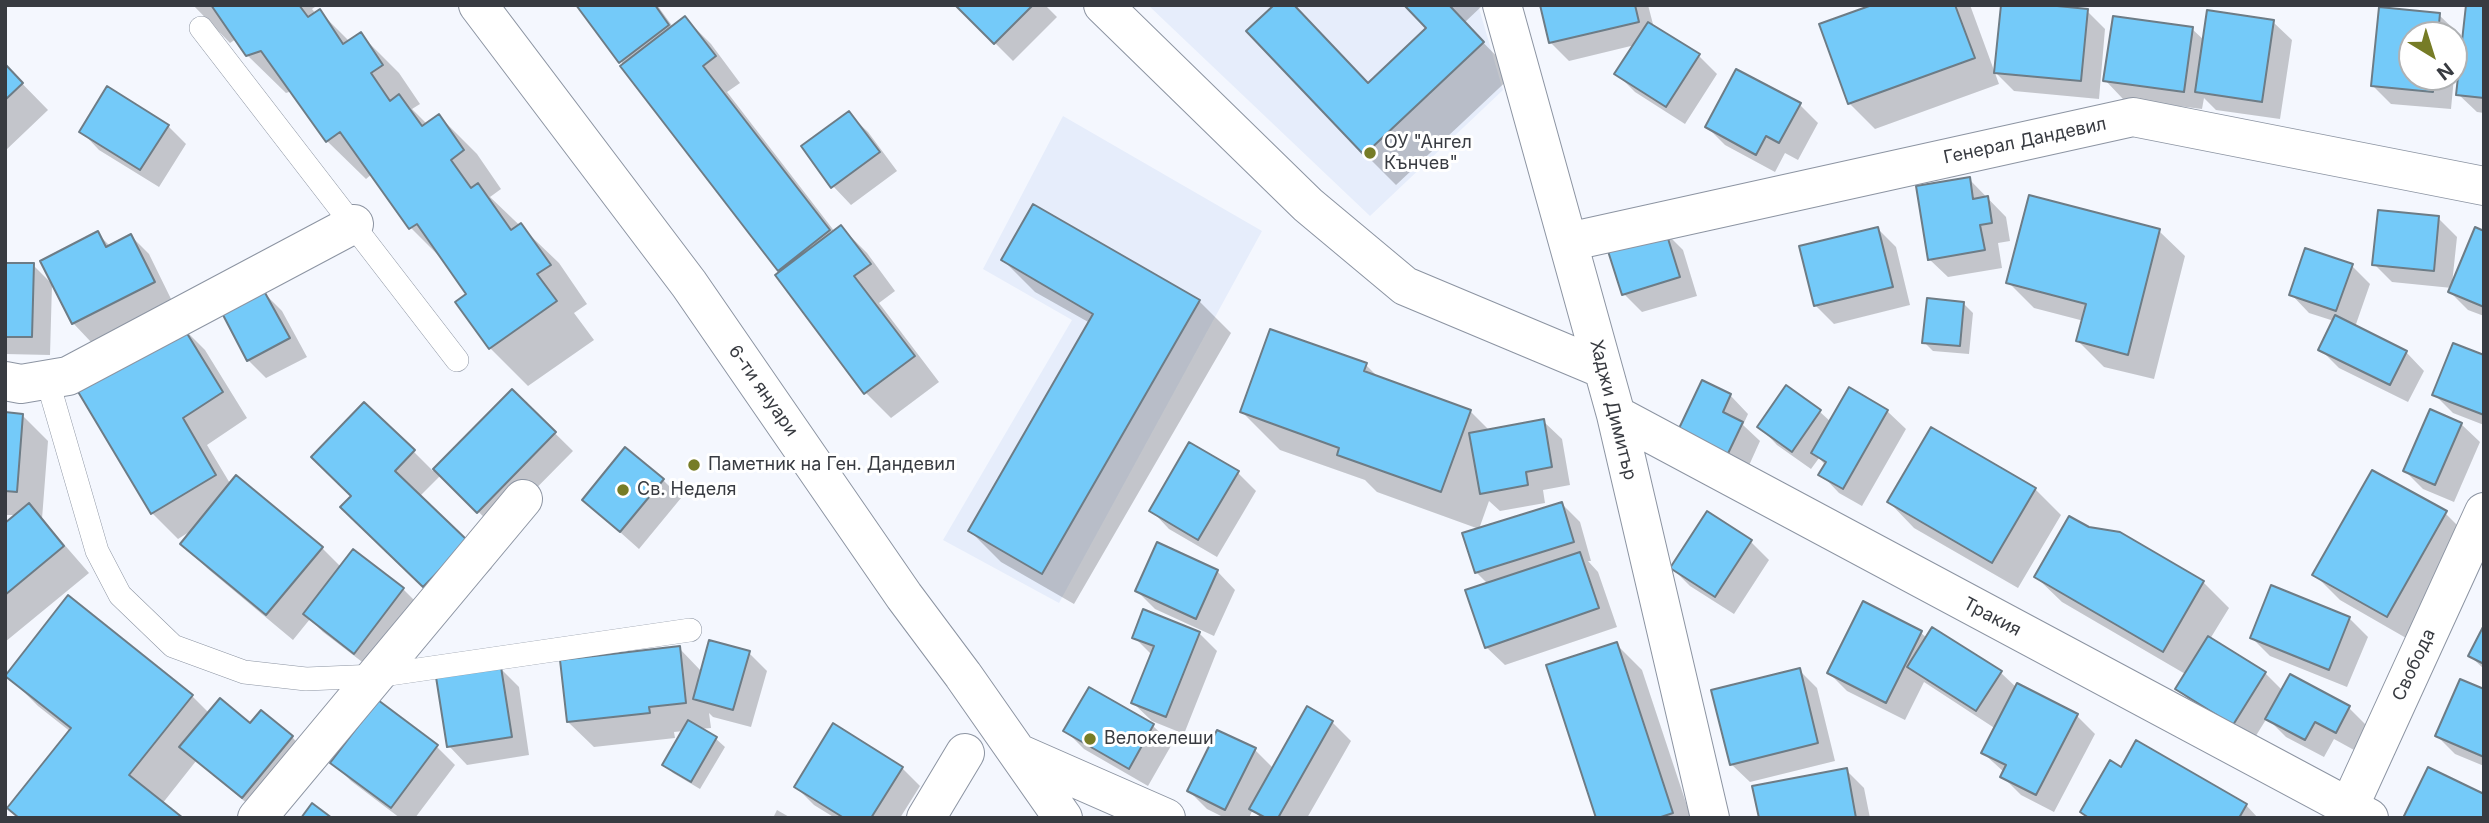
<!DOCTYPE html>
<meta charset="utf-8">
<style>
body{margin:0}
#map{position:relative;width:2489px;height:823px;overflow:hidden;background:#f4f7fe;font-family:Inter,sans-serif}
canvas{display:block}
.frame{position:absolute;inset:0;border:7px solid #383b41;pointer-events:none}
.north{position:absolute;left:2398px;top:21px;width:70px;height:70px;box-sizing:border-box;background:#fff;border:2px solid #afb1b3;border-radius:50%;rotate:142deg;font-size:19px;font-weight:700;line-height:28px;text-align:center;color:#383b41}
.north::after{content:'';display:block;margin:auto;width:24px;height:32px;background:#767c26;clip-path:polygon(50% 0,100% 100%,50% 72%,0 100%)}
</style>
<div id="map">
<canvas width="2489" height="823"></canvas>
<div class="frame"></div>
<div class="north">N</div>
</div>
<script>
const c = document.querySelector('canvas').getContext('2d');
c.lineJoin = 'round';
function fillPath(path, color) { c.fillStyle = color; c.fill(path, 'evenodd'); }
function strokePath(path, color, width, dash) { c.strokeStyle = color; c.lineWidth = width; c.lineCap = dash ? 'butt' : 'round'; c.setLineDash(dash || []); c.stroke(path); }
function drawText(font, color, halo, rows, align = 'center') {
  c.font = font + ' Inter,sans-serif'; c.lineWidth = 6; c.setLineDash([]); c.textBaseline = 'middle'; c.strokeStyle = halo; c.fillStyle = color; for (const [text, x, y, turn = 0] of rows) {
    c.save(); c.translate(x, y); c.rotate((+turn || 0) * Math.PI / 180); c.textAlign = isNaN(turn) ? turn : align; if (halo) c.strokeText(text, 0, 0); c.fillText(text, 0, 0); c.restore();
  }
}
fillPath(new Path2D(`
 M1148 5H1478L1503 90 1370 216Z
 M1063 116 1262 231 1059 603 943 540 1072 320 983 269Z`), '#e6edfb');
fillPath(new Path2D(`
 M193 5H318L312 9 316 14 320 12 350 42 360 34 399 73 420 104 412 109 427 124 439 116 477 154 501 189 490 197 559 263 587 304 574 313 594 340 528 386 490 348 458 302 469 294 449 266 411 228 372 174 366 179 327 141 292 91 286 93 247 55 236 39 230 43Z
 M578 5H657L673 27 685 18 711 44 740 83 727 92 835 232 841 227 867 253 895 291 879 303 939 382 891 418 866 393 782 272Z
 M957 5H1045L1057 17 1013 61Z
 M1406 5H1483L1464 23 1514 74 1396 185 1365 154 1369 84 1428 28Z
 M1542 5H1648L1654 28 1699 56 1717 74 1685 124 1635 92 1617 74 1635 45 1569 61 1550 42Z
 M1877 5H1970L1999 84 1875 129 1849 103Z
 M2484 5V113L2477 112 2458 94Z
 M2380 9 2439 15 2458 33 2454 72V35H2412V77H2454L2451 109 2391 104 2373 86Z
 M2087 11 2105 29 2099 99 2014 91 1996 73Z
 M2273 22 2292 40 2280 119 2216 110 2204 98 2202 109 2123 99 2105 80 2192 29 2205 41Z
 M5 66 48 110 5 151Z
 M1800 105 1818 123 1798 160 1785 153 1775 172 1725 145 1707 127Z
 M849 114 868 132 897 171 851 205 833 186Z
 M168 126 186 144 159 187 99 150 81 131Z
 M1969 179 2006 217 2010 241 1998 243 2002 268 1948 277 1929 259Z
 M2438 218 2457 237 2452 284 2484 233V316L2468 310 2450 292 2452 288 2392 282 2374 264Z
 M1878 229 1896 247 1910 305 1834 324 1815 305Z
 M1664 231 1683 250 1697 296 1642 312 1624 294Z
 M2159 231 2185 256 2154 379 2104 367 2078 341 2084 321 2034 308 2008 282Z
 M98 234 110 246 131 236 149 254 172 301 91 342 73 323Z
 M1003 260 1199 301 1231 333 1074 604 1001 562 970 531 1090 323 1035 292Z
 M5 265H33L52 284 50 355 5 354Z
 M2352 266 2370 284 2355 327 2406 352 2424 371 2408 402 2339 368 2321 350 2334 321 2309 313 2291 294Z
 M264 293 282 311 307 357 266 378 248 360Z
 M1964 304 1973 313 1969 354 1933 351 1924 342Z
 M180 325 205 350 247 418 207 445 231 485 237 478 322 548 341 567 403 589 421 607 374 671 323 632 310 619 293 640 208 569 183 544 194 529 178 539 152 513Z
 M2484 356V425L2453 413 2434 394Z
 M1366 365 1380 379 1470 411 1490 431 1543 421 1562 439 1570 485 1543 490 1545 503 1500 511 1489 501 1479 529 1377 492 1365 480 1280 450 1242 412Z
 M1786 388 1820 412 1831 422 1850 390 1887 411 1906 429 1862 506 1839 493 1821 474 1826 466 1819 458 1811 469 1777 445 1759 426Z
 M512 391 573 451 496 529 441 475 419 497 492 568 450 611 342 507 413 451 433 471Z
 M1730 395 1748 414 1743 425 1760 441 1742 481 1694 459Z
 M5 414 22 415 48 441 42 519 89 573 5 642V523L17 515H5Z
 M2461 424 2480 442 2454 502 2423 489 2405 471Z
 M1237 472 1256 491 1217 557 1169 529 1151 510Z
 M663 480 681 498 639 549 584 500Z
 M2035 489 2061 515 2018 588 1914 528 1889 502Z
 M1561 503 1580 522 1591 561H1588L1598 572 1617 627 1505 665 1486 647 1488 584 1476 572Z
 M1707 513 1751 542 1769 560 1734 614 1690 586 1672 568Z
 M2445 513 2471 539 2413 642 2340 600 2314 574Z
 M1217 571 1235 590 1214 636 1155 609 1137 591Z
 M2036 577 2203 582 2229 608 2210 639 2265 673 2283 691 2349 708 2367 726 2354 750 2334 739 2324 757 2286 737 2267 718 2252 742 2196 707 2178 689 2187 675 2062 602Z
 M2272 587 2350 619 2368 637 2347 687 2270 656 2252 638Z
 M1863 604 1921 633 1927 638 2000 672 2017 688 2077 716 2095 734 2054 812 2021 795 2002 776 2004 772 1983 753 1996 729 1924 682 1905 720 1847 691 1829 673Z
 M2484 629V669L2470 656Z
 M1199 633 1217 651 1184 734 1152 721 1133 703 1152 655 1134 637Z
 M1616 644 1642 670 1691 818H1597Z
 M679 648 702 672 749 653 767 671 751 727 713 717 709 713 711 728 700 729 715 738 725 747 700 789 673 773 664 764 684 731 674 732 675 738 594 747 568 722Z
 M500 668 519 687 529 755 467 765 449 746Z
 M1799 670 1817 688 1835 761 1750 782 1731 764Z
 M7 675 192 696 209 713 292 737 310 756 261 815 196 761 162 804 38 706Z
 M1089 689 1153 726 1172 744 1148 786 1084 749 1065 730Z
 M2484 691V766L2455 754 2437 736Z
 M378 702 437 747 455 765 415 818H400L351 781 332 762Z
 M1332 722 1351 741 1307 818H1261L1253 809 1249 818H1225L1207 809 1189 791 1255 750 1274 769Z
 M902 768 920 786 900 818H835L814 805 796 787Z
 M2121 769 2246 805 2258 818H2088L2082 812Z
 M1846 770 1864 788 1870 818H1760Z
 M777 810 791 818H773Z`), '#0003');
const building = new Path2D(`
 M211 5H299L308 17 320 9 343 44 361 32 383 65 371 73 390 101 399 94 422 126 439 114 464 150 451 160 471 188 478 183 511 230 521 223 551 265 537 274 557 301 489 349 455 302 466 294 417 224 409 229 340 132 326 142 261 51 246 56Z
 M576 5H655L669 25 619 63Z
 M955 5H1033L994 44Z
 M1274 5H1294L1368 83 1426 28 1404 5H1449L1484 42 1364 155 1246 31Z
 M1540 5H1635L1639 22 1549 43Z
 M1872 5H1955L1975 58 1848 104 1819 24Z
 M2001 5H2047L2088 9 2081 81 1994 73Z
 M2466 5H2484V98L2456 95Z
 M2379 7 2440 13 2438 35H2412V77H2434L2433 92 2371 86Z
 M2207 10 2274 20 2262 102 2195 92Z
 M685 16 716 56 703 66 830 230 778 271 620 66Z
 M2113 16 2193 27 2184 92 2103 81Z
 M1648 22 1700 54 1666 107 1614 74Z
 M5 64 23 83 5 100Z
 M1736 69 1801 103 1779 143 1766 136 1756 155 1705 127Z
 M107 86 169 125 140 170 79 132Z
 M849 111 880 152 831 188 801 146Z
 M1970 177 1973 199 1988 196 1992 223 1980 225 1985 250 1928 260 1916 186Z
 M2029 195 2160 229 2128 355 2076 341 2086 304 2006 283Z
 M1033 204 1200 300 1042 574 968 531 1093 314 1001 260Z
 M2378 210 2439 216 2434 271 2372 265Z
 M841 225 871 264 854 276 915 356 864 394 775 275Z
 M1878 227 1893 287 1814 306 1799 246Z
 M2475 227 2484 231V307L2448 292Z
 M1665 229 1680 277 1622 295 1607 248Z
 M98 231 106 247 131 234 155 282 72 324 40 261Z
 M2305 248 2353 264 2336 311 2289 295Z
 M5 263H34L32 337H5Z
 M264 291 290 338 247 361 222 313Z
 M1927 298 1964 302 1960 346 1922 343Z
 M2335 315 2407 351 2390 385 2318 350Z
 M180 322 223 392 183 418 216 475 151 514 77 390Z
 M1270 329 1367 363 1364 371 1471 410 1441 492 1337 455 1339 448 1240 412Z
 M2453 343 2484 355V415L2432 395Z
 M1702 380 1731 394 1723 412 1743 422 1723 464 1673 441Z
 M1786 385 1821 410 1792 452 1757 427Z
 M1849 387 1888 410 1843 489 1818 475 1826 462 1811 453Z
 M512 389 556 432 477 513 433 469Z
 M364 402 415 450 395 471 468 541 423 587 340 507 351 496 311 457Z
 M2430 409 2462 423 2435 485 2403 471Z
 M5 412 23 414 17 492 5 491Z
 M1544 419 1552 467 1526 472 1528 485 1480 494 1469 433Z
 M1931 427 2036 488 1992 563 1887 502Z
 M1189 442 1239 471 1198 540 1149 511Z
 M625 447 664 479 620 532 582 500Z
 M2372 470 2447 511 2387 617 2312 575Z
 M236 475 323 547 266 615 180 544Z
 M1562 502 1574 542 1475 573 1462 533Z
 M29 503 64 546 5 595V523Z
 M1707 511 1752 540 1715 597 1670 568Z
 M2069 516 2089 527 2120 532 2204 581 2163 652 2034 577Z
 M1157 542 1218 570 1196 619 1135 591Z
 M353 549 404 588 354 654 303 614Z
 M1580 552 1599 608 1485 648 1465 590Z
 M2271 585 2350 617 2329 670 2250 638Z
 M68 595 193 695 129 775 183 818H19L7 808 71 728 5 676Z
 M1863 601 1922 631 1886 703 1827 673Z
 M1143 609 1200 632 1166 717 1131 703 1154 646 1132 638Z
 M2484 625V664L2468 656Z
 M1932 627 2002 671 1976 711 1907 667Z
 M2208 636 2266 672 2233 725 2175 689Z
 M709 640 750 651 733 710 693 699Z
 M1617 642 1673 813 1658 818H1596L1546 665Z
 M680 646 686 703 649 707 650 713 567 722 560 660Z
 M501 667 512 737 447 747 436 677Z
 M1800 668 1818 743 1730 765 1711 690Z
 M2290 674 2350 706 2336 733 2315 722 2305 740 2265 719Z
 M2460 679 2484 689V757L2435 736Z
 M2017 683 2078 714 2036 795 2000 777 2006 765 1981 753Z
 M1089 687 1154 724 1129 769 1063 731Z
 M220 698 250 723 261 710 293 736 242 798 179 747Z
 M378 700 438 745 391 808 330 763Z
 M1307 706 1333 721 1278 818H1266L1249 809Z
 M688 720 717 737 691 782 662 765Z
 M833 723 903 767 871 818H844L794 787Z
 M1217 730 1256 748 1225 810 1187 791Z
 M2136 740 2247 804 2239 818H2089L2080 812 2110 760 2121 767Z
 M2428 767 2484 794V818H2403Z
 M1847 768 1856 818H1759L1752 786Z
 M312 803 332 818H301Z`);
fillPath(building, '#74caf9');
strokePath(building, '#6d7c86', 2);
const lane = new Path2D(`
 M201 28 457 360
 M47 379 97 551 120 595 173 646 244 672 306 679 376 676 690 630`);
const street = new Path2D(`
 M1103 5 1308 205 1405 286 1603 369
 M1502 5 1616 415 1710 818
 M1568 242 2133 117 2484 186
 M5 381 21 384 68 376 354 224
 M1616 415 2369 818
 M257 818 523 499
 M926 818 965 753
 M2344 818 2484 512`);
const secondary = new Path2D(`
 M478 5 689 284 904 596 963 675 1063 818
 M1018 753 1166 818`);
strokePath(lane, '#8c94a2', 24);
strokePath(street, '#8c94a2', 40);
strokePath(secondary, '#8c94a2', 40);
strokePath(lane, '#fff', 23);
strokePath(street, '#fff', 38);
strokePath(secondary, '#fff', 38);
for (const [x, y, r, color] of [
 [1370,153,7,"#767c26"],
 [694,465,7,"#767c26"],
 [623,490,7,"#767c26"],
 [1090,739,7,"#767c26"]
]) { const dot = new Path2D(); dot.arc(x, y, r, 0, 2 * Math.PI); c.fillStyle = color; c.fill(dot); strokePath(dot, '#fff', 2.5); }
drawText('18px', '#383b41', '#fff', [
 ["Генерал Дандевил",2025,141,-12],
 ["6-ти януари",763,391,55],
 ["Хаджи Димитър",1613,410,76],
 ["Тракия",1992,617,28],
 ["Свобода",2414,665,-65]
]);
drawText('18px', '#383b41', '#fff', [
 ["ОУ \"Ангел",1384,143],
 ["Кънчев\"",1384,164],
 ["Паметник на Ген. Дандевил",708,465],
 ["Св. Неделя",637,490],
 ["Велокелеши",1104,739]
], 'left');
</script>
